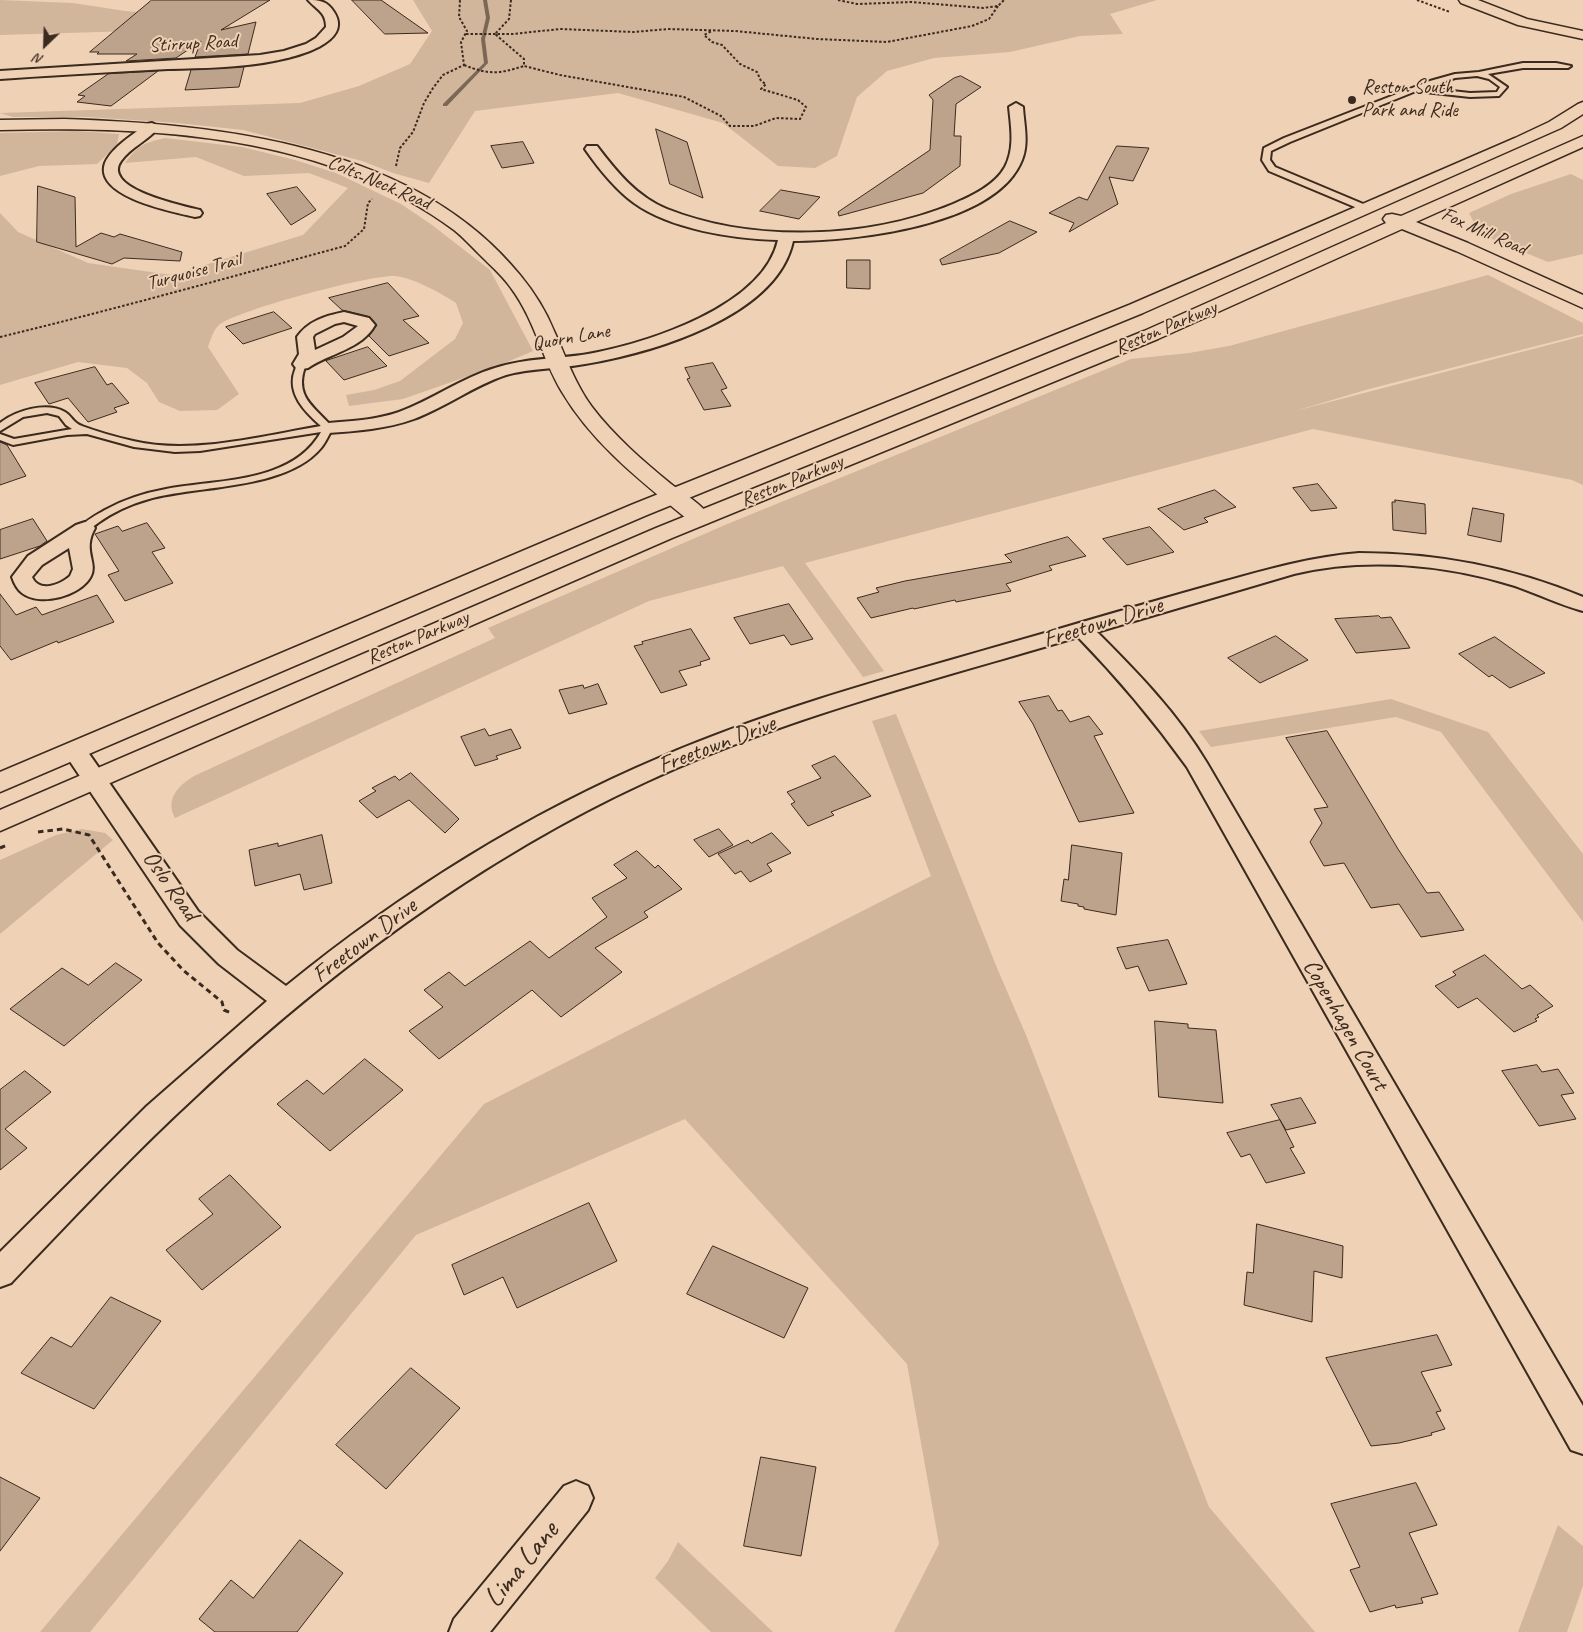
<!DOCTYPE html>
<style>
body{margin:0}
#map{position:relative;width:1583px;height:1632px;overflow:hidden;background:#efd1b5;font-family:Caveat,sans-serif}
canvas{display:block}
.north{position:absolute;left:20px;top:20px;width:50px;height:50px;-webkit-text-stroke:4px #efd1b5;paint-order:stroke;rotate:204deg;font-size:14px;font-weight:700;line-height:20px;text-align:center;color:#3b2a1e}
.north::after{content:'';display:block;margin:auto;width:18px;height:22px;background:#3b2a1e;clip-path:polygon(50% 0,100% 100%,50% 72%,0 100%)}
</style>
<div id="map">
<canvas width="1583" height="1632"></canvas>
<div class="north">N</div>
</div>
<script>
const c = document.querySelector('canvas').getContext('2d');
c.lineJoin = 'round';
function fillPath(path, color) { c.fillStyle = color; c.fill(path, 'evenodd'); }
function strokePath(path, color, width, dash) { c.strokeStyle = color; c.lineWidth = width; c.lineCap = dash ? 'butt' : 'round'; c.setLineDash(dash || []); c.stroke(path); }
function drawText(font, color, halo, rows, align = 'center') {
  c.font = font + ' Caveat,sans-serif'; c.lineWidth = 4; c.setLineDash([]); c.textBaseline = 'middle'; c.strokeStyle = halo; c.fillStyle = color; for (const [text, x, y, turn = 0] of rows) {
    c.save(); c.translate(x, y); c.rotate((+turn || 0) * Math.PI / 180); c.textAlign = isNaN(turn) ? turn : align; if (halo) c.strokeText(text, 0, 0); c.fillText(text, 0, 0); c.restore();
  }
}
fillPath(new Path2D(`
 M0 0 73 3 125 11 180 15 226 22 232 28 0 35Z
 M413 0H1157L1110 14 1123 34 1080 36 1010 52 934 58 887 71 857 97 837 156 815 168 778 166 723 123 618 93 475 111 429 183 393 173 362 161 243 130 177 123 88 117H13L0 113 300 103 359 86 410 64 432 31Z
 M77 131 119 134 117 145 97 164 39 166 0 176V133Z
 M165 138 242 147 295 160 336 173 401 204 432 225 490 270 533 351 500 365 403 399 349 406 346 395 374 390 400 381 455 339 463 323 456 303C441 293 412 277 394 276 370 275 232 311 218 326 213 331 210 341 208 347L239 394 217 410 180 411 159 402 147 383 127 368 78 362 0 385V213L18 232 88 263 172 275 303 235 348 188 309 173 244 176 196 157 125 163C138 145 144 143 165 138Z
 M1571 174 1583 180V254L1548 262 1480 234 1469 213 1511 194Z
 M1488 275 1583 323V334L1369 389 1295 411 1583 336V485L1572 480 1313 429 805 563 884 671 863 677 783 566 649 601 175 818C165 799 178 786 194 776L495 638 488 628 725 525 1131 359 1189 353 1229 346Z
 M1391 699 1488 732 1583 854V922L1441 732 1396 717 1211 747 1199 731Z
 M896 714 997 968 1026 1035 1209 1507 1315 1632H894L939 1544 907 1364 685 1119 416 1235 90 1632H40L484 1104 931 876 872 721Z
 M82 829 105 833 113 840 0 934V860L56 835Z
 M1558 1525 1583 1546V1586L1567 1632H1518Z
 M678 1542 773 1632H711L655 1578 668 1561Z`), '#d1b69c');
fillPath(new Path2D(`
 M483 0H487L490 18 485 39 488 63 447 106H443V104L484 63 481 39 486 18Z`), '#7c6755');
const building = new Path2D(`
 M152 0H270L221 30 256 22 248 54 195 57 201 41 176 58 126 61 137 54H97L99 52H90Z
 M352 0H381L428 33 385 34Z
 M244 67 239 87 185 90 191 70Z
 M158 71 111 106 77 102 85 96 78 95 108 74Z
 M961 76 981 87 956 104 954 136H961L960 166 923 193 839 216 838 212 930 150 933 100 929 95 954 78Z
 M656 129 687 142 703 198 670 184Z
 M523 142 534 163 502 168 491 146Z
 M1117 146 1149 148 1133 181 1109 177 1118 204 1069 232 1074 223 1049 213 1079 197 1087 200Z
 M38 186 75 197 76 247 101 233 114 237 120 234 182 252 180 261 124 258 112 264 37 242Z
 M297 187 316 210 291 225 267 194Z
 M781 190 820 197 799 219 760 211Z
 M1010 221 1037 232 999 253 942 265 940 260Z
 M847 260H870V289L847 288Z
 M388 283 419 316 403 320 429 343 389 356 369 336 377 325 370 317 342 310 329 298Z
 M274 312 292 328 243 344 226 327Z
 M368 347 387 366 344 380 326 361Z
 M713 363 727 388 721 390 731 406 704 410 687 379 690 378 685 368Z
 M95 367 107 385 112 383 129 403 114 408 117 412 88 422 68 398 49 404 35 383Z
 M0 442 7 445 26 476 0 485Z
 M1318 484 1337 508 1311 511 1293 488Z
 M1215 490 1236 507 1204 518 1208 522 1184 530 1158 509Z
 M1395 500 1425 504 1426 534 1393 530 1392 502H1395Z
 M1473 508 1504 514 1501 542 1468 535Z
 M33 519 47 541 40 546 0 559V530Z
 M147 523 165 548 152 552 173 583 125 601 108 575 119 571 95 534 118 526 122 531Z
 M1150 527 1174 552 1127 565 1103 539Z
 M1068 537 1086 556 1049 566 1052 570 1006 584 1011 591 956 602 955 600 914 609 913 608 871 618 857 598 879 592 876 588 905 581 1012 562 1005 555Z
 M0 594 16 615 36 607 42 615 97 595 114 622 58 643 57 641 11 660 0 646Z
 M789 604 813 639 791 645 784 635 750 644 734 618Z
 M1379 616 1381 618 1391 617 1410 648 1356 653 1335 619Z
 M691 629 710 659 700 662 701 665 679 671 687 685 661 693 634 646 643 644 642 642Z
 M1276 636 1308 660 1260 683 1228 658Z
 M1495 637 1545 673 1510 688 1492 675 1489 677 1459 654Z
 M598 684 607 704 569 714 559 690 583 685 584 688Z
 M1049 696 1058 711 1062 710 1070 722 1089 716 1103 734 1094 736 1134 813 1079 822 1033 724 1019 702Z
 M485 729 489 736 511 729 521 748 496 756 498 759 475 766 461 737Z
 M1327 731 1398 849 1427 893 1439 892 1464 930 1421 937 1399 904 1371 908 1344 863 1324 866 1310 842 1322 823 1314 809 1328 807 1286 738Z
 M835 756 871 796 831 812 834 815 808 826 791 804 795 802 787 792 821 778 812 766Z
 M411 773 459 819 445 833 409 800 377 818 359 801 376 791 372 788 391 778 395 776 399 780Z
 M719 829 733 845 709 857 694 840Z
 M772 833 791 853 767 864 772 871 750 882 741 871 735 874 718 854 748 840 751 843Z
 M322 835 332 883 304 890 300 874 255 886 249 850 278 843V846Z
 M1072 845 1122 853 1116 915 1084 909V907L1078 906V904L1061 901 1064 879 1068 880Z
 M637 851 655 868 658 865 682 889 644 912 648 917 595 948 622 972 561 1017 532 990 439 1059 409 1031 443 1007 424 990 449 972 465 986 530 941 549 958 607 917 592 898 627 878 614 865Z
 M1168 940 1187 984 1149 991 1138 966 1126 969 1117 948Z
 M1485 955 1522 989 1530 985 1553 1006 1537 1015 1539 1017 1535 1019 1537 1021 1514 1032 1477 998 1458 1008 1435 986 1456 975 1453 972Z
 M116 963 142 980 64 1046 10 1009 62 968 88 985Z
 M1155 1021 1188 1024V1028L1216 1030 1223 1103 1159 1097Z
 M365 1059 403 1090 330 1151 277 1104 307 1080 323 1094Z
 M1537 1065 1542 1072 1558 1069 1574 1093 1561 1095 1576 1119 1539 1126 1502 1071Z
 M25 1071 51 1092 5 1129 27 1148 0 1170V1090Z
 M1301 1098 1316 1123 1286 1130 1271 1105Z
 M1280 1120 1294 1147 1290 1148 1305 1173 1266 1183 1250 1154 1241 1157 1227 1133Z
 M230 1175 281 1227 202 1290 166 1250 213 1214 199 1199Z
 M589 1203 617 1261 517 1308 503 1277 464 1295 452 1265Z
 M1257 1224 1343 1246 1342 1278 1314 1271 1312 1322 1244 1305 1247 1272 1253 1273Z
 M713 1246 808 1288 784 1338 687 1294Z
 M111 1297 161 1321 94 1409 21 1373 51 1337 71 1347Z
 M1437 1335 1452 1365 1421 1372 1441 1411 1436 1412 1445 1429 1431 1433 1432 1435 1399 1443 1371 1446 1326 1358Z
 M411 1368 460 1408 386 1489 336 1445Z
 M761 1457 816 1467 801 1556 744 1546Z
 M0 1477 40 1498 0 1551Z
 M1416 1483 1437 1525 1409 1533 1438 1594 1421 1598 1423 1603 1396 1608 1395 1605 1370 1612 1350 1570 1360 1567 1331 1504Z
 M300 1540 343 1573 297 1632H215L199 1619 231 1580 253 1598Z`);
fillPath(building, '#bda38b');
strokePath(building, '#3b2a1e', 1);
const lane = new Path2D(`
 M1523 63H1556L1571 66 1568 68H1523L1488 74 1507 87 1499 96 1470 97 1416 91 1290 142 1271 151 1270 160 1275 167 1368 206V210H1362L1269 171 1262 160 1264 148 1284 138 1430 81 1455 74 1479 72ZM1477 76 1489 79 1500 87 1497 92 1470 93 1425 88 1455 78Z
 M302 361 306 364C293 397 314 406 333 428 329 434 326 442 321 448 286 490 199 485 149 499 131 504 113 512 98 523 92 527 89 532 81 530L80 528C86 520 96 515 105 510 123 500 144 493 166 489 217 479 292 484 321 432L200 451 175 452 134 447 87 434 67 435 13 445 0 440V434L14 439 72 429 66 425 59 416 47 413 23 417 0 431V423C15 411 46 401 65 412 72 416 73 423 82 426 98 432 116 437 133 441 192 455 261 436 321 426 305 412 286 393 295 370 297 365 297 363 302 361Z`);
const street = new Path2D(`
 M308 0C320 0 327 1 334 12 354 43 295 57 274 61 239 68 203 68 168 69 112 72 56 75 0 79V71L260 55 284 51 306 44 316 38 326 27C326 12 317 10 308 0Z
 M1016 103 1023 107C1024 125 1029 143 1022 160 996 226 854 241 793 241 777 317 651 353 585 364 560 369 530 368 506 375 473 386 446 407 414 419 386 429 357 431 328 433L322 432 319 428 322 424 328 423C352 421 376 420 399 412 432 400 461 378 495 368 525 358 558 359 588 354 647 343 763 307 778 240 733 239 670 229 634 203 615 189 599 169 585 149L587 146H597C616 171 637 197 667 209 752 243 869 239 953 204 972 196 995 185 1005 167 1015 148 1011 127 1009 107Z
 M152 123 159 127C149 140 131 147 121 161 101 189 184 206 200 210L202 213 200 216 195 217C174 212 93 197 105 163 112 147 134 134 147 124Z
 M344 312 369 318 375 325C362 349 330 353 308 368L302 369 296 368 293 364 299 354 297 337C308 321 325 316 344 312ZM344 322 358 326 343 337 315 350 313 337 315 334 335 324Z
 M85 522 92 524 95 528C82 551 98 562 91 576 81 596 40 607 22 593 17 589 14 583 12 577L28 556 76 525ZM69 548 73 569 70 576C60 585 39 593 32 577L42 565Z
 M1359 553C1437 553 1511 567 1583 597V611C1560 605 1538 594 1515 586 1445 564 1365 557 1294 574L1097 632C1137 672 1178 714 1207 763L1583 1406V1454L1571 1450 1187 767C1154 721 1118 678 1078 637 944 677 806 712 677 768 498 845 337 964 195 1097 131 1156 71 1220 11 1283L0 1287V1252L147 1106 267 1001 219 964 180 925 67 757 64 751 67 745 75 743 83 745 198 911 237 950 286 986C399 894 526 814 661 757 787 703 921 669 1052 631 1109 614 1165 598 1222 582 1269 569 1310 557 1359 553Z
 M576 1481 588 1486 593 1498 588 1510 490 1632H449L454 1619 564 1486Z`);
const secondary = new Path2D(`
 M64 119C220 124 415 145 520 275 534 292 546 311 554 331 566 357 575 384 592 407 614 436 643 461 671 484 684 494 702 504 711 518L708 523 700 525 692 523C645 484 594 446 562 392 542 359 535 320 511 288 502 275 490 265 479 254 471 246 463 237 454 230 325 134 154 126 0 130V120Z`);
const primary = new Path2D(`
 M1459 0H1478L1527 19 1583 31V39L1518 25 1461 3Z
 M1583 102V114L1561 128 1143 313 647 515 0 792V772L631 505 1129 305 1515 138 1549 122 1578 104Z
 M1583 136V147L1416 222 1468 243 1583 295V308L1456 251 1402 229 1158 339 672 538 0 831V810L656 528 1144 331 1386 223 1383 219 1386 215 1392 214 1401 216Z`);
strokePath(lane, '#3b2a1e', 4);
strokePath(street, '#3b2a1e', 4);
strokePath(secondary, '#3b2a1e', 3);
strokePath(primary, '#3b2a1e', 3);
strokePath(new Path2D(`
 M511 0 509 19 495 34 524 59V66L560 75 684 97 721 116 730 126H754L776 118 800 119 806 107 798 100 761 89 766 84 761 81 757 72 740 64 722 45 712 42 704 35 712 31
 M838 0 857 4 911 2 983 8 998 6 1004 0
 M1417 0 1450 12
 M466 34H513L560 29 634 32 668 29 735 31 817 39 887 42 972 26 989 19 998 6
 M464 65C489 75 498 74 524 66
 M396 166 400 148 413 132 424 103 433 88 443 75 464 65 461 42 467 31 459 17 460 0
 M0 337C116 309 230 277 345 246L364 229 368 203 372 199`), '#3b2a1e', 2, [2.5, 2]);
strokePath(new Path2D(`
 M38 832 63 829 89 835 158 943 183 970 222 1002 224 1010 231 1013
 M0 848 7 845`), '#3b2a1e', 3, [5.5, 4]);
fillPath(lane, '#efd1b5');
fillPath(street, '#efd1b5');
fillPath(secondary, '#efd1b5');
fillPath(primary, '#efd1b5');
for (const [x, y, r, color] of [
 [1352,100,5,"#3b2a1e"]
]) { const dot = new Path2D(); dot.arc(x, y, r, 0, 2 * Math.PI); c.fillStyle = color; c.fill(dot); strokePath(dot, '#efd1b5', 2); }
drawText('20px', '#3b2a1e', '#efd1b5', [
 ["Stirrup Road",193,44,-3],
 ["Colts Neck Road",379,183,23],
 ["Fox Mill Road",1484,232,24],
 ["Turquoise Trail",194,272,-15],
 ["Reston Parkway",1166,328,-23],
 ["Quorn Lane",571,338,-10],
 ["Reston Parkway",792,481,-22],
 ["Reston Parkway",418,638,-23]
]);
drawText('20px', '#3b2a1e', '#efd1b5', [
 ["Reston South",1362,88],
 ["Park and Ride",1362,111]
], 'left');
drawText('24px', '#3b2a1e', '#efd1b5', [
 ["Freetown Drive",1103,623,-17],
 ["Freetown Drive",717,745,-21],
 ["Oslo Road",170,886,55],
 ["Freetown Drive",365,941,-37],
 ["Copenhagen Court",1345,1025,60]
]);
drawText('29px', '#3b2a1e', '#efd1b5', [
 ["Lima Lane",522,1565,-51]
]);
</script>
